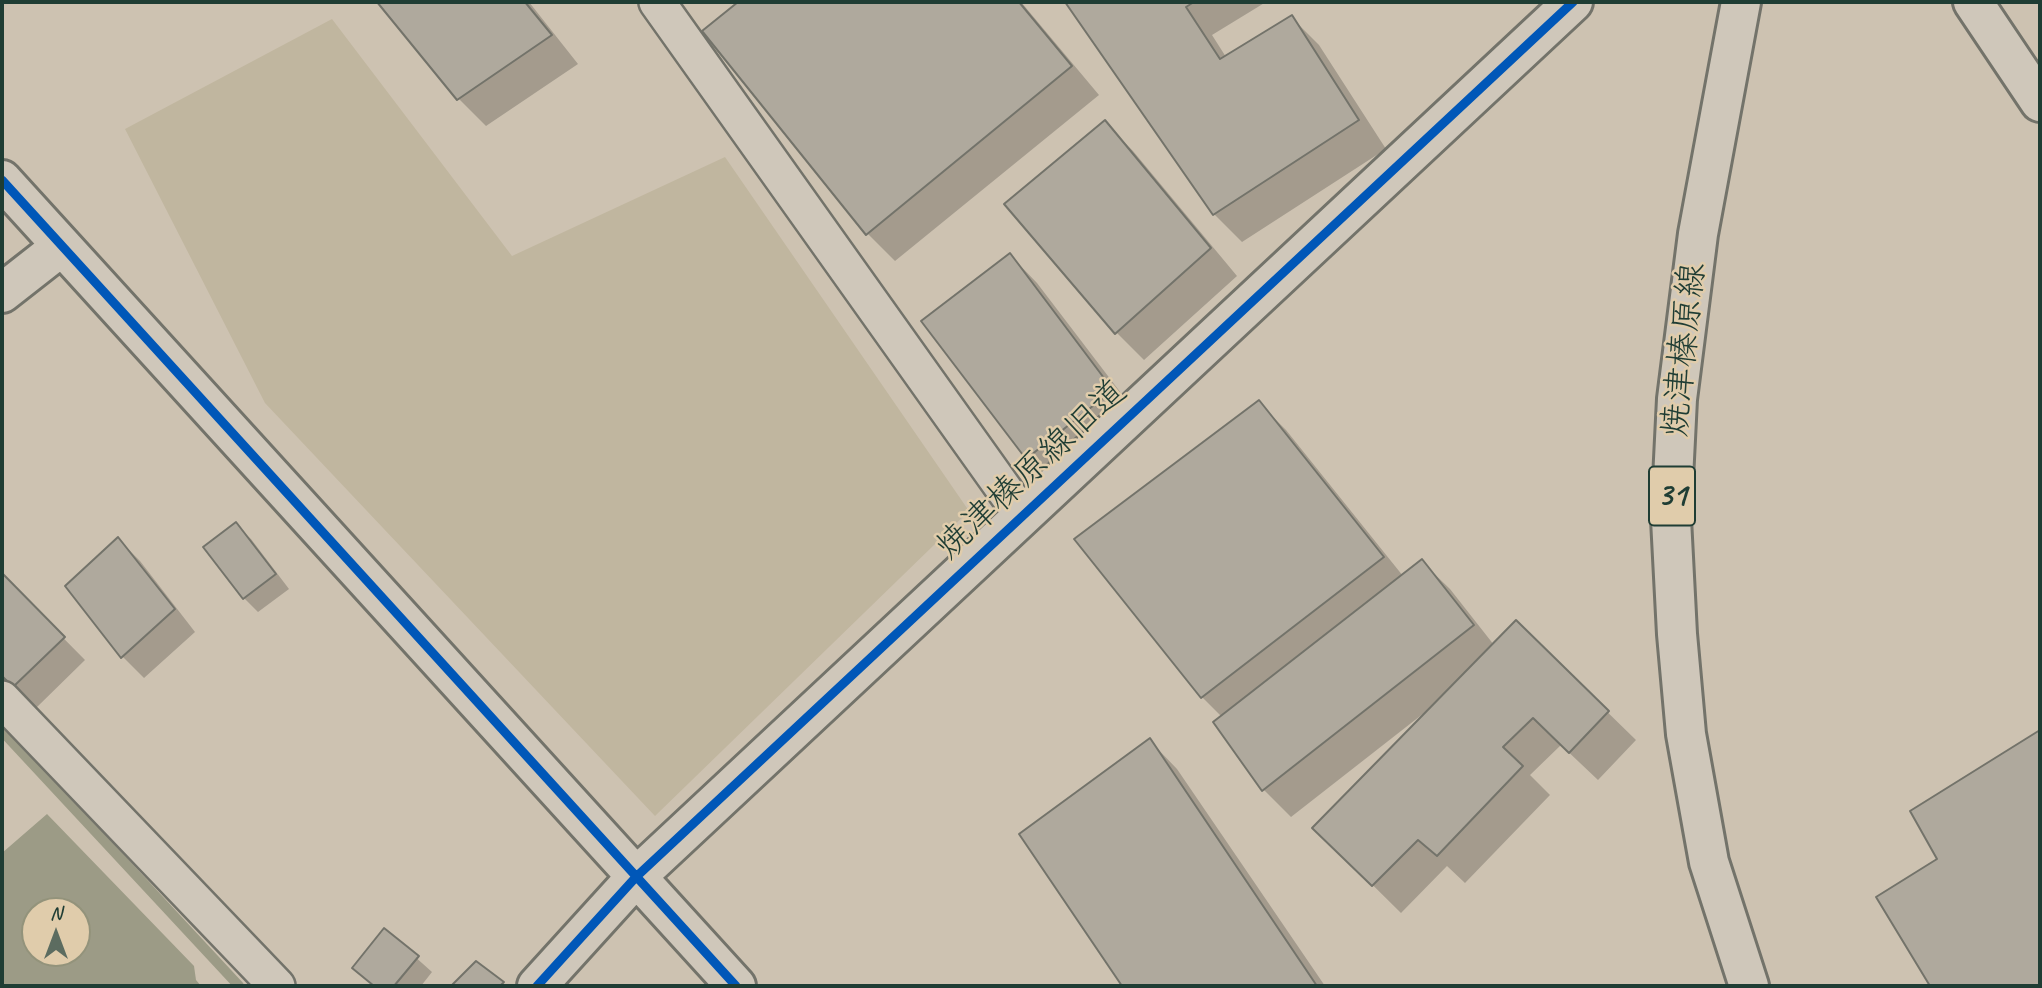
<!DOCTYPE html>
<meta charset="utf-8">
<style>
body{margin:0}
#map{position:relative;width:2042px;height:988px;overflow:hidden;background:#cdc2b1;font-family:Caveat,sans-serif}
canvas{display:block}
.frame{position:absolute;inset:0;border:4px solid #1f3d34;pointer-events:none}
.north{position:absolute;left:21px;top:897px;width:70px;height:70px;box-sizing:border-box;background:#e0ccab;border:2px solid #93937b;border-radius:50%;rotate:0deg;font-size:19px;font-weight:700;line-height:28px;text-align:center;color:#1f3d34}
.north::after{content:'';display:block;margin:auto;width:24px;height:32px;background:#5c6c60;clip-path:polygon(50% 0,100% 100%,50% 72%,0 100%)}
</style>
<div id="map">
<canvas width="2042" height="988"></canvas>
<div class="frame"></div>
<div class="north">N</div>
</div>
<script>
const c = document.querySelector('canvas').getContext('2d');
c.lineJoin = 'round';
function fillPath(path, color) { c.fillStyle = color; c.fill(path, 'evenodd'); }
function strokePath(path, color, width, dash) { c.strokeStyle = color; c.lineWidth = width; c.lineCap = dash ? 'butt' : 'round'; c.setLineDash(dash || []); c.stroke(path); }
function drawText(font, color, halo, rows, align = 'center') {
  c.font = font + ' Caveat,"Klee One",sans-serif'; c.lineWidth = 5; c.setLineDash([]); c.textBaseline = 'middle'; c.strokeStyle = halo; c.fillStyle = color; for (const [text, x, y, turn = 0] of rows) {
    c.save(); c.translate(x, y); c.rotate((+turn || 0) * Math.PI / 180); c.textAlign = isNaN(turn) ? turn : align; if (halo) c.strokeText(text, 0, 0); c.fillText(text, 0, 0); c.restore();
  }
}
fillPath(new Path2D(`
 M332 19 512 256 725 157 969 511 655 816 265 403 125 129Z`), '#c0b69f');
fillPath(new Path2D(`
 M47 814 194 966 196 980 201 986H2V853ZM35 911H77V953H35Z`), '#9c9b86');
fillPath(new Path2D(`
 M379 2H529L578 64 486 126 458 98Z
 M741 2H1021L1099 95 895 261 867 233 705 32Z
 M1067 2H1266L1212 35 1226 57 1291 17 1319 45 1386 149 1242 242 1214 214Z
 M1105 123 1133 151 1237 276 1144 360 1116 332Z
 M1010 255 1037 283 1140 418 1055 486 1027 458 924 321Z
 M1258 402 1286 430 1403 576 1422 562 1450 589 1494 645 1516 623 1636 740 1598 780 1561 745 1530 775 1550 795 1465 883 1447 866 1401 913 1315 828 1426 715 1424 713 1291 817 1263 789 1222 717 1202 697 1077 539Z
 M236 525 251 539 289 589 258 612 244 598Z
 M118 539 140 561 195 632 144 678 123 657 67 586Z
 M2 576 85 660 36 708 2 673Z
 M2040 732V986H1932L1878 898 1939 860 1912 812Z
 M1150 741 1177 769 1325 986H1124L1021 835Z
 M385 930 432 972 421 986H374L354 968Z`), '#0003');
strokePath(new Path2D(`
 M2 731 239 986`), '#9c9b86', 10);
const building = new Path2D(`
 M377 2H525L552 35 457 100Z
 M738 2H1019L1072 66 866 235 702 31Z
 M1065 2H1194L1186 7 1220 59 1292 15 1359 120 1213 215Z
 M1105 120 1211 248 1115 334 1004 204Z
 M1010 253 1113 390 1026 459 921 321Z
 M1259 400 1384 557 1201 698 1074 539Z
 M236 522 276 574 243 599 203 547Z
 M118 537 175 609 121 658 65 586Z
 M1422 559 1474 625 1262 791 1213 722Z
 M2 573 65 637 13 687 2 676Z
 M1516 620 1609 711 1569 753 1533 718 1503 747 1523 766 1437 856 1418 840 1372 886 1312 828Z
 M2040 730V986H1930L1876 897 1937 859 1910 811Z
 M1150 738 1317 986H1122L1019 834Z
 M384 928 419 956 394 986H374L352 968Z
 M476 961 504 982 500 986H451Z`);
fillPath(building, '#afa99d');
strokePath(building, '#73736a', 2);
const minor = new Path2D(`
 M657 2 1023 516
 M2 699 277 986`);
const tertiary = new Path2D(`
 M1973 2 2040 102
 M2 180 736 986
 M2 293 62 246
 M537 986 636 877 1573 2`);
const primary = new Path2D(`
 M1741 2 1698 234 1677 399 1671 519 1677 634 1686 734 1709 862 1749 986`);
strokePath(minor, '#73736a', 40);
strokePath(tertiary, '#73736a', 44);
strokePath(primary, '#73736a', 44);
strokePath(minor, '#cfc7ba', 35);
strokePath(tertiary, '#cfc7ba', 38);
strokePath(primary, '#cfc7ba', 38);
strokePath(new Path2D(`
 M2 180 736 986
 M537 986 636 877 1573 2`), '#0057b8', 9);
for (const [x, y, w] of [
 [1672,496,46]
]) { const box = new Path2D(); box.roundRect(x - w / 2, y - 29.5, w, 59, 5); c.fillStyle = '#e0ccab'; c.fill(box); strokePath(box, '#1f3d34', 2); }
drawText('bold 33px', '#1f3d34', null, [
 ["31",1672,496]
]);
drawText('35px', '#1f3d34', '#e0ccab', [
 ["焼津榛原線",1685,350,-84],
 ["焼津榛原線旧道",1032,470,-43]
]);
</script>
